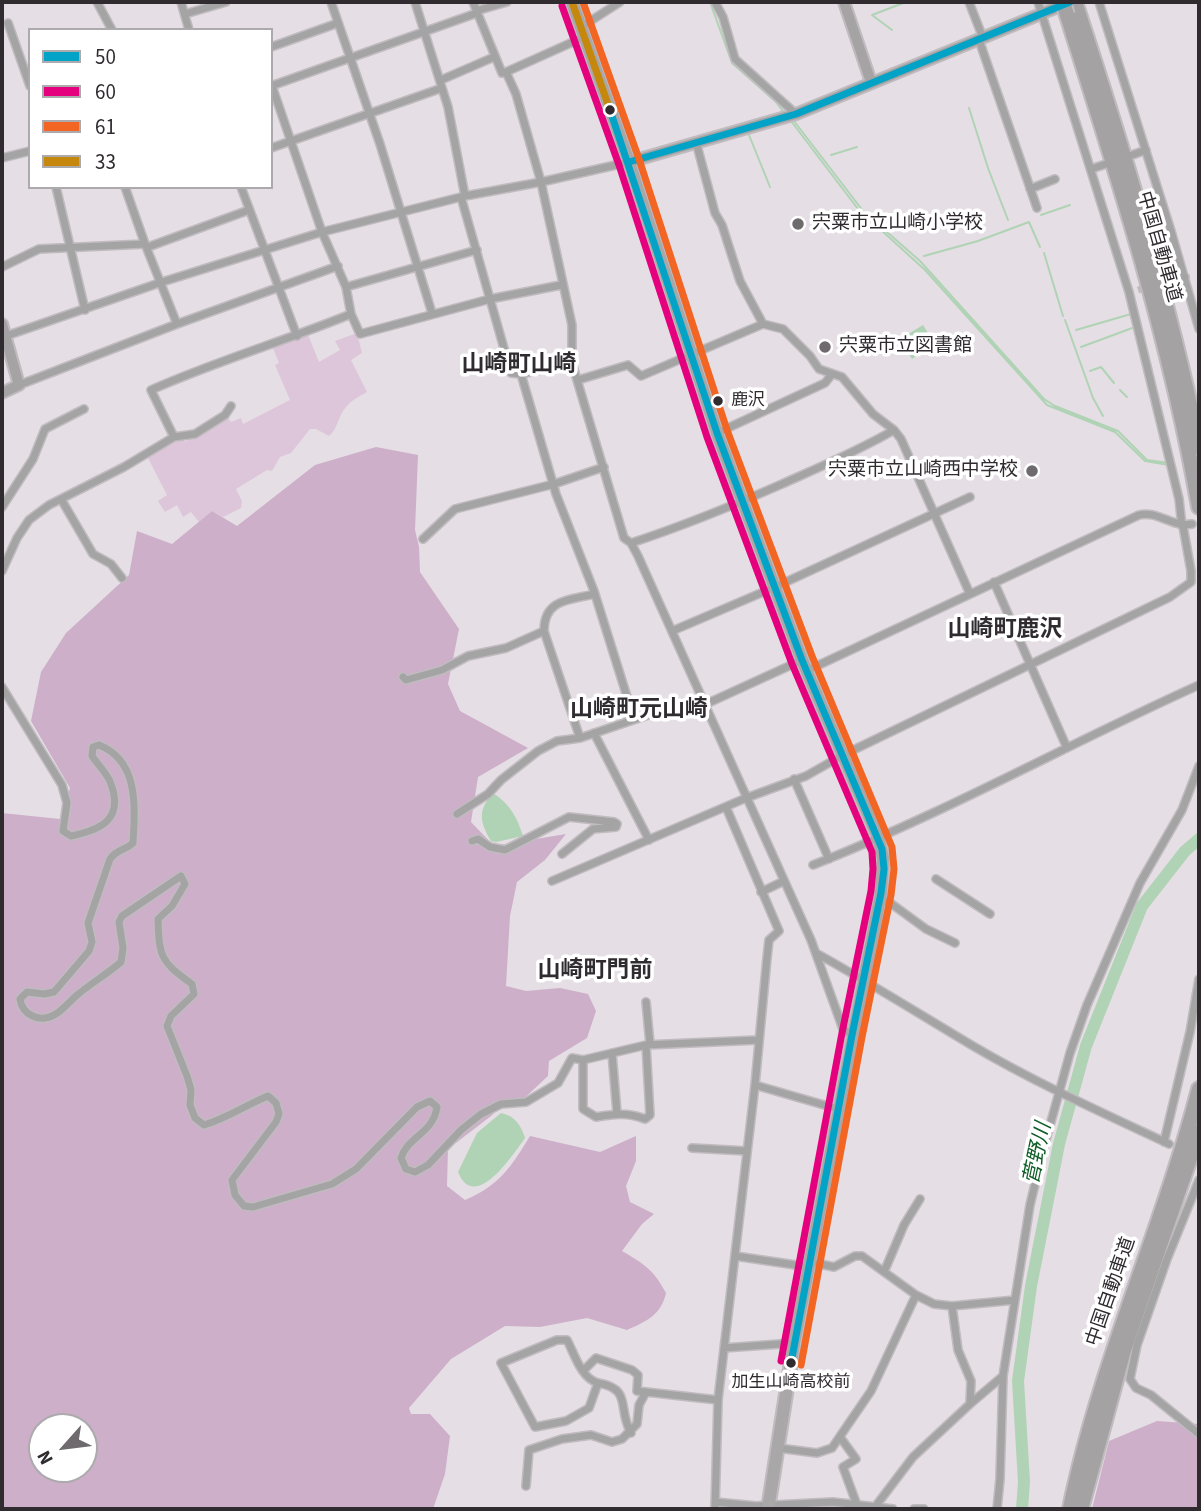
<!DOCTYPE html>
<meta charset="utf-8">
<style>
body{margin:0}
#map{position:relative;width:1201px;height:1511px;overflow:hidden;background:#e5dee4;font-family:"Source Sans 3",sans-serif}
canvas{display:block}
.frame{position:absolute;inset:0;border:4px solid #2f2b2f;pointer-events:none}
.legend{position:absolute;left:28px;top:28px;width:245px;height:161px;box-sizing:border-box;background:#fff;border:2px solid #acaaac;margin:0;padding:9px 12px;list-style:none;font-size:21px;color:#2f2b2f}
.legend li{display:flex;align-items:center;gap:14px;height:35px}
.legend b{width:35px;border:2px solid #acaaac}
.north{position:absolute;left:28px;top:1413px;width:70px;height:70px;box-sizing:border-box;background:#fff;border:2px solid #acaaac;border-radius:50%;rotate:242deg;font-size:19px;font-weight:700;line-height:28px;text-align:center;color:#2f2b2f}
.north::after{content:'';display:block;margin:auto;width:24px;height:32px;background:#6f6a6e;clip-path:polygon(50% 0,100% 100%,50% 72%,0 100%)}
</style>
<div id="map">
<canvas width="1201" height="1511"></canvas>
<div class="frame"></div>
<ul class="legend">
<li><b style="height:9px;background:#02a3c6"></b>50</li>
<li><b style="height:9px;background:#e5007d"></b>60</li>
<li><b style="height:9px;background:#f26522"></b>61</li>
<li><b style="height:9px;background:#c5870c"></b>33</li>
</ul>
<div class="north">N</div>
</div>
<script>
const c = document.querySelector('canvas').getContext('2d');
c.lineJoin = 'round';
function fillPath(path, color) { c.fillStyle = color; c.fill(path, 'evenodd'); }
function strokePath(path, color, width, dash) { c.strokeStyle = color; c.lineWidth = width; c.lineCap = dash ? 'butt' : 'round'; c.setLineDash(dash || []); c.stroke(path); }
function drawText(font, color, halo, rows, align = 'center') {
  c.font = font + ' "Source Sans 3","Noto Sans JP",sans-serif'; c.lineWidth = 7; c.setLineDash([]); c.textBaseline = 'middle'; c.strokeStyle = halo; c.fillStyle = color; for (const [text, x, y, turn = 0] of rows) {
    c.save(); c.translate(x, y); c.rotate((+turn || 0) * Math.PI / 180); c.textAlign = isNaN(turn) ? turn : align; if (halo) c.strokeText(text, 0, 0); c.fillText(text, 0, 0); c.restore();
  }
}
fillPath(new Path2D(`
 M306 330 319 362 340 350 335 341 357 333 362 353 351 360 367 392C360 396 352 400 347 406 338 415 338 429 329 436L316 429H310L291 453 280 457 272 471 267 470 236 489 242 501 241 508 223 517 212 511 199 522 191 512 183 517 177 505 165 512 158 501 167 495 147 456 182 437 185 442 227 417 231 422 241 418 243 424 290 400 275 365 279 363 271 343Z`), '#ddc6da');
fillPath(new Path2D(`
 M376 447 418 455 415 530 419 547 420 572 459 629 448 684 460 711 528 748 478 777 471 822 494 846 566 834 545 860 517 882 510 916 506 986 526 991 560 988 588 994 596 1011 587 1038 549 1061 548 1076 517 1105 506 1101 491 1116 448 1149 447 1186 465 1200C500 1185 511 1167 530 1136L600 1152 636 1136V1161L626 1186 630 1202 654 1214 642 1224 622 1251C644 1264 654 1270 666 1293 661 1315 647 1321 627 1330L587 1318 540 1327 505 1326 451 1359 409 1408 411 1414H430L450 1436 445 1474 433 1509H2V813L60 819 70 788 31 721 41 672 66 633 129 575 137 531 172 544 212 511 237 526 315 465ZM42 1427H84V1469H42Z
 M1157 1421 1199 1424V1509H1092L1109 1441Z`), '#cdafc9');
fillPath(new Path2D(`
 M923 325 935 344 912 359 900 339Z
 M493 793C510 804 517 817 523 836L496 842 491 841C480 822 477 811 493 793Z
 M501 1113C515 1116 521 1125 525 1138 514 1153 475 1214 458 1172L477 1133Z`), '#b0d3b5');
strokePath(new Path2D(`
 M710 2 732 63 776 102 785 114
 M892 30 872 15 906 2
 M969 108 988 168 1008 220
 M791 121 858 209 925 270 1047 405 1115 432 1145 461 1169 465
 M794 121 863 211 920 261 1044 399 1055 406 1118 431 1147 460 1169 463
 M749 135 770 187
 M831 155 857 147
 M1041 215 1070 205
 M1044 253 1063 316
 M924 256 978 241 1029 222 1040 247
 M1065 320 1093 398 1103 416
 M1076 330 1131 314
 M1081 347 1135 327
 M1090 371 1101 367 1114 383
 M1120 390 1127 397`), '#b0d3b5', 2);
strokePath(new Path2D(`
 M1022 1509 1024 1482 1018 1381 1031 1286 1059 1144 1086 1046 1142 906 1185 851 1199 839`), '#b0d3b5', 12);
strokePath(new Path2D(`
 M1138 290 1172 280`), '#c1bac0', 7, [7, 3.5]);
const street = new Path2D(`
 M97 2 112 30
 M181 2 189 30
 M331 2 380 144 432 313
 M415 2 448 107 465 196
 M473 2 502 73 506 72 516 94 541 182 572 325V363L624 538 631 543 638 556 811 940 843 1029 852 1035
 M715 2 723 17 735 59 796 114
 M969 2 983 38
 M1038 2 1129 292 1179 499 1182 526
 M1099 2 1171 231 1199 329
 M476 11 507 2
 M185 14 226 2
 M8 23 30 86
 M581 27 620 2
 M979 40 1037 208
 M271 47 338 23
 M506 72 584 37
 M441 80 494 57
 M271 86 477 13
 M272 86 322 232 346 287 351 314 360 334 490 299 561 285
 M696 142 715 213 722 225 740 281 763 324
 M271 148 442 88
 M1132 155 1146 150
 M2 158 30 151
 M1091 169 1106 164
 M56 187 85 310
 M125 187 145 244 177 324
 M241 187 297 336
 M1030 189 1055 179
 M461 197 511 373 521 374 556 494 594 591 634 719
 M148 247 249 210
 M2 267 39 249 145 244
 M1172 280 1185 277
 M346 287 477 250
 M3 337 162 282 322 232 465 196 541 182 629 162
 M521 374 572 363
 M578 380 628 365 641 376 763 324 783 329 810 356 819 369 842 377 873 414 894 430 901 439 970 594
 M19 385 177 324 338 266
 M717 433 825 383 832 374
 M174 437 195 434 225 415 231 406
 M61 499 93 554 111 564 122 578
 M2 507 33 459 45 429 84 409
 M423 539 455 509 554 484 604 467
 M631 543C683 526 732 506 782 484 820 467 858 451 894 430
 M2 571 17 538 29 520 49 505 124 467 174 437 151 390C216 361 285 341 351 314
 M994 582 1067 748
 M672 631 775 587 970 497
 M806 671 1139 515C1157 510 1173 528 1192 524
 M403 677 406 680 442 670 468 656 506 648 544 631
 M2 687 62 785 67 803 63 831 71 836C100 830 124 820 111 784 108 774 98 765 92 756L93 747 99 745C139 761 135 806 133 843 125 851 118 848 110 859L88 923 92 942 89 951 54 992 44 994 27 992 20 999C22 1015 40 1023 54 1015 62 1011 69 1002 76 996 90 984 107 974 121 962L123 948 119 922 122 916 181 876 185 884 172 906 158 919C159 957 161 962 192 984L194 994 171 1016 167 1026 187 1076 191 1090 190 1105 195 1118 204 1125C227 1118 246 1105 268 1096L276 1103 279 1114 276 1122 232 1180 235 1195 244 1206 253 1207 332 1184 356 1169 417 1107 430 1101 437 1107C433 1134 408 1136 401 1158L406 1169 415 1172 428 1165 461 1130 481 1114 501 1104 526 1102 558 1083 572 1058 583 1060 646 1045 758 1040
 M706 704 802 660
 M594 733 649 840
 M580 738 544 631C544 599 569 600 595 594
 M794 779 829 859
 M457 814 488 794 501 780 538 751 557 741 580 738 701 697
 M472 841 478 839 490 847 505 850 569 817 614 822 617 824 616 827 593 829 562 854
 M813 865C945 813 1070 743 1199 685
 M936 879 990 914
 M552 881 746 798 806 776 843 755 1170 597 1191 582V571L1183 526
 M761 892 784 881
 M880 901 889 902 926 929 955 943
 M816 953C870 983 921 1015 973 1046 1036 1083 1103 1113 1169 1144
 M646 1002 650 1044
 M612 1053 617 1113
 M583 1060V1109L596 1117C614 1114 627 1112 645 1119L650 1115 646 1045
 M755 1085 838 1109
 M1164 1142 1190 1032 1199 979
 M692 1148 747 1151
 M1199 1180 1167 1259 1137 1345 1130 1379 1136 1388 1151 1395 1199 1434
 M735 1256 809 1267
 M884 1272 904 1225 920 1199
 M916 1295 934 1304 952 1306 1015 1300
 M557 1340H567C575 1355 581 1378 598 1383L589 1408 566 1421 535 1427 501 1363Z
 M724 1348 794 1343
 M583 1371 596 1358 632 1370 638 1375 637 1391 718 1400
 M598 1383C633 1389 617 1409 631 1433
 M970 1404 1003 1376
 M840 1437 856 1459 843 1467 857 1505
 M778 1448 817 1453 832 1448 871 1391 916 1295 862 1256H855L834 1267 811 1262
 M526 1486 529 1450 562 1439 591 1435 612 1442 622 1439 637 1424 639 1405 646 1392
 M715 1502 756 1506 833 1502 893 1509
 M875 1507 913 1457 970 1404 971 1381 958 1350 952 1306
 M715 1509 718 1400 755 1085 767 958 769 940 779 931 726 807
 M914 1509H924
 M997 1509 1000 1479 1003 1376 1030 1205 1044 1147 1070 1053 1087 1005 1140 883 1182 810 1199 766`);
const secondary = new Path2D(`
 M844 2 871 82
 M629 162 796 114 1070 2
 M2 324 19 385 2 393`);
const primary = new Path2D(`
 M572 2 629 162 717 433 802 660 878 837 883 858 881 893 794 1343 768 1509`);
const highway = new Path2D(`
 M1075 2C1123 148 1168 296 1199 447
 M1067 15C1118 177 1170 339 1199 507
 M1070 1509C1099 1365 1162 1231 1199 1089
 M1081 1509 1124 1350 1199 1132`);
strokePath(street, '#c0bbbf', 10);
strokePath(secondary, '#c0bbbf', 14);
strokePath(primary, '#c0bbbf', 16);
strokePath(highway, '#c0bbbf', 18);
strokePath(street, '#a5a4a5', 7);
strokePath(secondary, '#a5a3a4', 10);
strokePath(primary, '#a9a7a8', 12);
strokePath(highway, '#a4a2a3', 14);
const highwayBridge = new Path2D(`
 M1063 2 1067 15`);
strokePath(highwayBridge, '#c0bbbf', 18, []);
strokePath(highwayBridge, '#a4a2a3', 14);
strokePath(new Path2D(`
 M610 110 717 433 802 660 882 849 884 869 881 893 852 1035 791 1363
 M629 162 796 114 1070 2`), '#02a3c6', 7);
strokePath(new Path2D(`
 M562 6 619 165 707 437 792 664 872 852 873 869 871 891 842 1033 781 1361`), '#e5007d', 7);
strokePath(new Path2D(`
 M583 2 639 159 727 430 812 656 892 847 894 869 891 895 862 1037 801 1365`), '#f26522', 7);
strokePath(new Path2D(`
 M572 2 610 110`), '#c5870c', 7);
for (const [x, y, r, color] of [
 [610,110,6,"#2f2b2f"],
 [798,224,7,"#6f6a6e"],
 [825,347,7,"#6f6a6e"],
 [718,401,6,"#2f2b2f"],
 [1032,471,7,"#6f6a6e"],
 [791,1363,6,"#2f2b2f"]
]) { const dot = new Path2D(); dot.arc(x, y, r, 0, 2 * Math.PI); c.fillStyle = color; c.fill(dot); strokePath(dot, '#fff', 2.5); }
drawText('17px', '#2f2b2f', '#fff', [
 ["鹿沢",731,401],
 ["加生山崎高校前",791,1383,"center"]
], 'left');
drawText('19px', '#2f2b2f', '#fff', [
 ["宍粟市立山崎小学校",812,224],
 ["宍粟市立図書館",839,347],
 ["宍粟市立山崎西中学校",1018,471,"right"]
], 'left');
drawText('19px', '#2f2b2f', '#fff', [
 ["中国自動車道",1158,247,74],
 ["中国自動車道",1112,1292,-71]
]);
drawText('italic 21px', '#0f5e26', '#fff', [
 ["菅野川",1039,1154,-78]
]);
drawText('bold 23px', '#2f2b2f', '#fff', [
 ["山崎町山崎",519,366],
 ["山崎町鹿沢",1005,631],
 ["山崎町元山崎",639,711],
 ["山崎町門前",595,972]
]);
</script>
